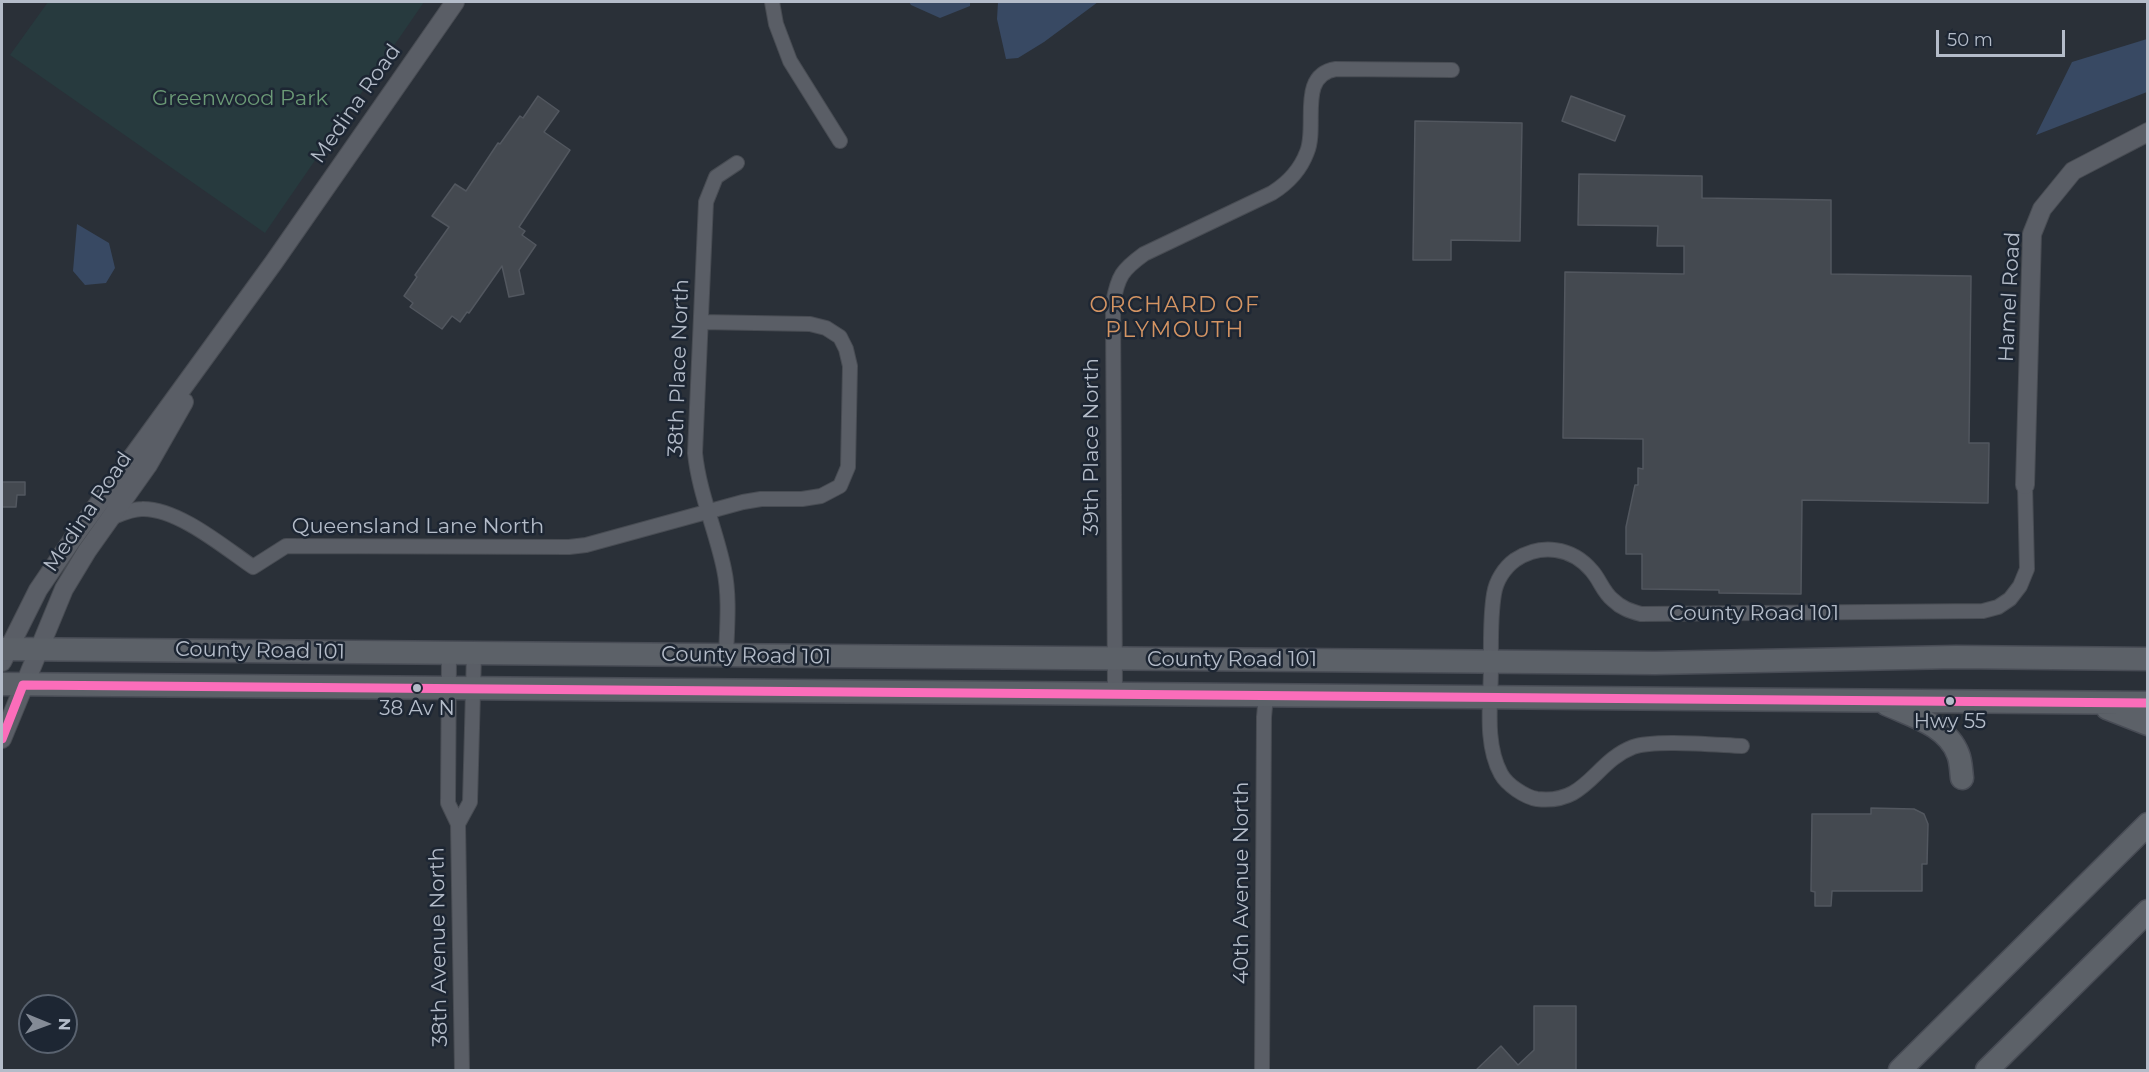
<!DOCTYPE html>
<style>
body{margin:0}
#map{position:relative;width:2149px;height:1072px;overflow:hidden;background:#2a3038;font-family:Montserrat,sans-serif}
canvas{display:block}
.frame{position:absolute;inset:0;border:3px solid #b4bcc9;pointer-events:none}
.north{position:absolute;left:18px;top:994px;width:60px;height:60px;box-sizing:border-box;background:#1d2633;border:2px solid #59626f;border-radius:50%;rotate:91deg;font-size:16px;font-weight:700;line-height:24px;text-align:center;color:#b4bcc9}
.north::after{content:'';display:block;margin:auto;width:21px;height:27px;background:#848b96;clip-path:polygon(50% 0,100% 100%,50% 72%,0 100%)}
.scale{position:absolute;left:1936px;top:30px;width:129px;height:27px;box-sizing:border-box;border:3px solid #b4bcc9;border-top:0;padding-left:8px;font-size:18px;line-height:21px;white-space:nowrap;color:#b4bcc9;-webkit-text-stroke:4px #1d2633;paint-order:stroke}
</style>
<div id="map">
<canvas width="2149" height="1072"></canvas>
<div class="frame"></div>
<div class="north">N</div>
<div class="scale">50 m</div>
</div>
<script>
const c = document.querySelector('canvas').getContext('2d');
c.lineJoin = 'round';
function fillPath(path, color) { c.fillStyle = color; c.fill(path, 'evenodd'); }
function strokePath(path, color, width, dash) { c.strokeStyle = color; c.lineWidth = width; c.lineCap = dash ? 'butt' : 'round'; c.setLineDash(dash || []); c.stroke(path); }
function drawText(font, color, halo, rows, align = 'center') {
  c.font = font + ' Montserrat,sans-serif'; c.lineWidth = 5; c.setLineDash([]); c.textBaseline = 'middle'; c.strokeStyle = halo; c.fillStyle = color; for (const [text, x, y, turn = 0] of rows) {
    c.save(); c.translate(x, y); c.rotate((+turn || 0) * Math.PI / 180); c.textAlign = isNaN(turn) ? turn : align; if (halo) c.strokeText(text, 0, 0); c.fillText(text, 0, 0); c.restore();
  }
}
fillPath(new Path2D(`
 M48 2H424L265 233 10 55Z`), '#273a3e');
fillPath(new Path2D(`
 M909 2H970V6L940 18 911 5Z
 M998 2H1098L1044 42 1018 58 1006 59 997 19Z
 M2147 39V92L2036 135 2072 62Z
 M77 224 109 243 115 268 106 283 85 285 73 271Z`), '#384963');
const building = new Path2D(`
 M538 96 559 111 544 132 570 150 519 227 525 231 522 235 536 245 519 270 524 294 509 297 502 266 469 313 467 312 460 322 452 316 442 329 410 307 413 303 404 296 417 277 415 275 449 227 432 216 455 184 466 191 498 143 500 144 520 116 523 118Z
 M1571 96 1625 116 1615 141 1562 121Z
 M1415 121 1522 123 1520 241 1451 240V260H1413Z
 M1579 174 1702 176V198L1831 200V274L1971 276 1969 443H1989L1988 503 1802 500 1801 594 1719 593V590L1642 589V554H1626V527L1635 485H1638V468L1643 469V439L1563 438 1565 272 1684 274V246H1657L1658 226 1578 225Z
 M2 482H25V495H17L16 507H2Z
 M1871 808 1914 809 1924 814 1928 824 1927 864H1922V891H1832L1831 906H1815V892L1811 891 1812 814H1871Z
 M1534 1006H1576V1071H1475L1501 1046 1518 1065 1534 1050Z`);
fillPath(building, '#444950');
strokePath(building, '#52575f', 1.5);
const minor = new Path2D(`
 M772 2 776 24 790 61 840 141
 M111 518C121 514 131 509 142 509 178 508 225 548 253 567L286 546 569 547 586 545 743 502 761 499H802L821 496 840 486 848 467 850 366 846 349 840 337 826 328 810 324 701 322
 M449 654 448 803 458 824 462 1070
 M726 656C727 627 730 597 724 569 716 530 699 493 695 453L706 202 716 177 737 163
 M1115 695 1113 303C1118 276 1122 270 1144 254L1272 193C1288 183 1300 171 1307 152 1318 126 1297 75 1336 69L1452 70
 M1742 746C1717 745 1654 739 1633 747 1594 762 1587 805 1537 799 1525 797 1507 785 1501 774 1484 743 1491 701 1491 667 1491 643 1490 618 1494 594 1496 581 1504 568 1515 560 1541 543 1572 547 1592 571 1600 580 1603 592 1613 600 1621 608 1630 611 1641 614L1983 611 1998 607 2010 599 2020 586 2027 569 2025 485
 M458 824 470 802 474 654
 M1262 1070 1264 717 1266 696`);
const tertiary = new Path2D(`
 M2025 485 2032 234 2042 209 2073 171 2148 132
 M2 662 38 590 72 540 274 262 455 2
 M2 739 64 589 87 551 148 465 184 402`);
const primary = new Path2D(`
 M2 649 1655 663 1956 657 2148 659
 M2 684 2148 703
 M1886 704C1912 716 1947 725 1958 754 1961 761 1961 770 1962 778
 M2107 708 2148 724
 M1900 1070 2148 824
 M1987 1070 2148 911`);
strokePath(minor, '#484c53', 16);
strokePath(tertiary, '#484c53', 20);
strokePath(primary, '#484c55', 25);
strokePath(minor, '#5a5e66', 14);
strokePath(tertiary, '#5a5e66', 18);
strokePath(primary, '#5c6168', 22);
strokePath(new Path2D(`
 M2 739 23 685 2148 703`), '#fb6dba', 9);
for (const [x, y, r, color] of [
 [417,688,5,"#b4bcc9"],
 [1950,701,5,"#b4bcc9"]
]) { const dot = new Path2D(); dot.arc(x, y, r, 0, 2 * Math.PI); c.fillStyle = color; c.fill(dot); strokePath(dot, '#1d2633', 2); }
drawText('20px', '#b4bcc9', '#1d2633', [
 ["38 Av N",417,709],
 ["Hwy 55",1950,722]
]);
drawText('21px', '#6b9a76', '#1d2633', [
 ["Greenwood Park",240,99]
]);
drawText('21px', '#b4bcc9', '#1d2633', [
 ["Medina Road",356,104,-55],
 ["Hamel Road",2010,297,-87],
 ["38th Place North",679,368,-88],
 ["39th Place North",1092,447,-90],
 ["Medina Road",88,512,-56],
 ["Queensland Lane North",418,527],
 ["County Road 101",1754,614],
 ["County Road 101",260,651,1],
 ["County Road 101",746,656,1],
 ["County Road 101",1232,660],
 ["40th Avenue North",1242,883,-90],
 ["38th Avenue North",439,947,-91]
]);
c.letterSpacing = '1.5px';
drawText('22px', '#d59563', '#1d2633', [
 ["ORCHARD OF",1175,306],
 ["PLYMOUTH",1175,331]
]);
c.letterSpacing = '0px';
</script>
